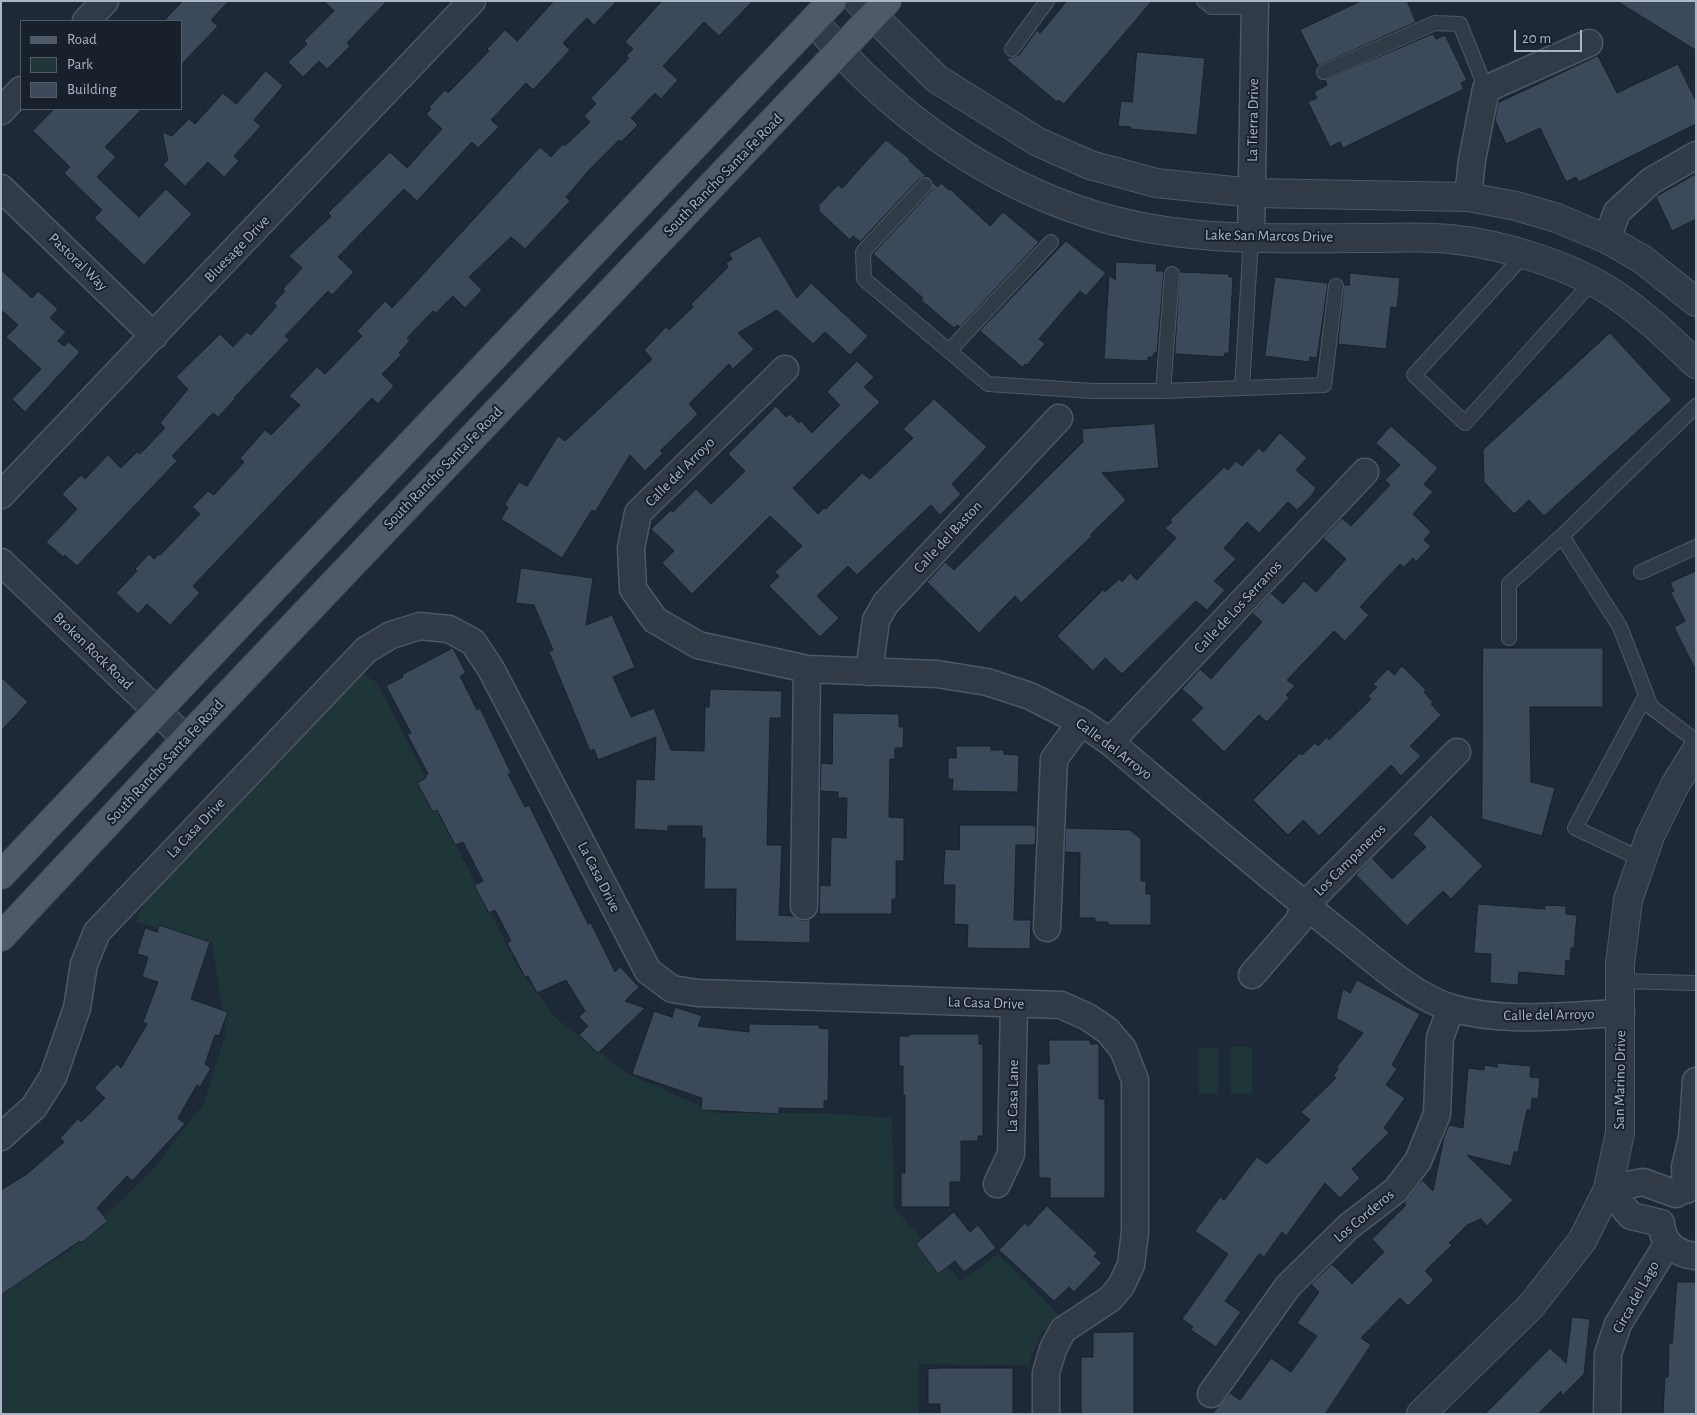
<!DOCTYPE html>
<style>
body{margin:0}
#map{position:relative;width:1697px;height:1415px;overflow:hidden;background:#1d2937;font-family:"Alegreya Sans",sans-serif}
canvas{display:block}
.frame{position:absolute;inset:0;border:2px solid #aab5c5;pointer-events:none}
.legend{position:absolute;left:20px;top:20px;width:162px;height:90px;box-sizing:border-box;background:#17202b;border:1px solid #525c69;margin:0;padding:6px 9px;list-style:none;font-size:15px;color:#aab5c5}
.legend li{display:flex;align-items:center;gap:10px;height:25px}
.legend b{width:25px;border:1px solid #525c69}
.scale{position:absolute;left:1514px;top:30px;width:68px;height:22px;box-sizing:border-box;border:2px solid #aab5c5;border-top:0;padding-left:6px;font-size:15px;line-height:18px;white-space:nowrap;color:#aab5c5;-webkit-text-stroke:4px #17202b;paint-order:stroke}
</style>
<div id="map">
<canvas width="1697" height="1415"></canvas>
<div class="frame"></div>
<ul class="legend">
<li><b style="height:6px;background:#4e5a68"></b>Road</li>
<li><b style="height:14px;background:#1f3638"></b>Park</li>
<li><b style="height:14px;background:#3b495a"></b>Building</li>
</ul>
<div class="scale">20 m</div>
</div>
<script>
const c = document.querySelector('canvas').getContext('2d');
c.lineJoin = 'round';
function fillPath(path, color) { c.fillStyle = color; c.fill(path, 'evenodd'); }
function strokePath(path, color, width, dash) { c.strokeStyle = color; c.lineWidth = width; c.lineCap = dash ? 'butt' : 'round'; c.setLineDash(dash || []); c.stroke(path); }
function drawText(font, color, halo, rows, align = 'center') {
  c.font = font + ' "Alegreya Sans",sans-serif'; c.lineWidth = 4; c.setLineDash([]); c.textBaseline = 'middle'; c.strokeStyle = halo; c.fillStyle = color; for (const [text, x, y, turn = 0] of rows) {
    c.save(); c.translate(x, y); c.rotate((+turn || 0) * Math.PI / 180); c.textAlign = isNaN(turn) ? turn : align; if (halo) c.strokeText(text, 0, 0); c.fillText(text, 0, 0); c.restore();
  }
}
fillPath(new Path2D(`
 M360 672 377 683 424 773 455 843 519 969 556 1018 626 1073 716 1113H822L892 1118 894 1208 961 1281 998 1254 1059 1315 1040 1335 1028 1365 919 1364V1414H1V1293L70 1250 155 1167 204 1103 226 1032 212 943 136 922 151 885Z
 M1231 1047H1252V1094H1231Z
 M1199 1048H1218V1094H1199Z`), '#1f3638');
const building = new Path2D(`
 M183 1H229L211 20 218 26 181 65V21H164Z
 M324 1H387L347 43 350 46 327 69 319 61 303 77 288 62 307 44 304 41 334 11Z
 M554 1H617L594 25 587 18 563 43 570 50 533 90 526 83 491 120 499 127 478 148 472 142 417 201 404 189 338 257 354 272 332 295 328 291 285 336 289 340 234 398 235 399 218 417 213 413 172 456 177 461 77 566 65 555 63 557 46 542 77 509 62 494 81 475 85 479 108 455 121 468 137 452 140 454 165 428 160 423 188 389 176 377 220 334 233 347 247 332 251 335 277 306 274 303 285 291 283 289 302 268 289 256 331 216 328 213 390 152 407 168 442 129 426 114 431 109 429 107 445 90 448 93 489 51 487 49 505 30 517 41Z
 M662 1H753L719 36 704 22 663 66 678 80 661 99 655 93 631 118 638 125 621 142 619 140 590 169 566 197 570 201 525 249 511 237 469 277 482 290 465 308 453 296 436 313 433 311 407 338 410 341 399 353 401 355 382 374 394 386 378 404 372 398 250 526 193 586 200 593 170 625 147 604 138 614 116 593 137 571 135 569 149 554 154 559 159 554 160 555 200 514 192 507 208 491 214 495 244 462 240 458 265 430 271 435 300 405 289 396 317 367 325 374 362 336 357 331 385 301 392 308 540 147 551 157 563 144 565 146 590 122 584 116 596 104 591 98 629 58 626 56 633 49 625 42Z
 M1067 1H1152L1064 104 1058 100 1057 102 1006 59 1019 55 1037 30 1040 33Z
 M1361 1H1407L1416 22 1318 66 1300 30Z
 M1617 1H1696V50Z
 M1433 34 1436 39 1445 35 1467 80 1461 83 1464 89 1343 148 1340 142 1330 147 1308 102 1317 98 1314 92 1327 85 1325 80Z
 M1137 52 1205 58 1197 135 1130 129 1131 127 1118 126 1121 101 1132 102Z
 M1598 56 1617 93 1678 64 1696 101V124L1579 182 1576 177 1566 182 1540 128 1506 144 1495 120 1498 103Z
 M266 71 283 86 254 120 261 126 234 156 239 161 224 177 208 162 185 186 163 165 168 160 162 132 172 136 189 119 195 124 223 93 236 104Z
 M54 109H142L105 147 116 157 97 177 139 217 166 189 192 214 144 265 94 218 102 210 64 173 70 167 33 131Z
 M886 140 910 159 909 160 926 176 919 179 860 242 853 236 850 240 818 210 820 208 818 206 838 185 842 188Z
 M1696 174V219L1672 231 1656 197Z
 M933 183 938 187 941 183 949 190 950 189 990 226 1003 212 1039 242 960 327 957 325 954 328 921 300 923 298 873 254 931 191Z
 M760 236 797 298 811 283 868 336 850 355 825 332 813 344 777 310 738 333 754 349 733 369 729 364 689 404 698 414 660 451 663 453 645 471 630 455 595 512 592 510 562 558 501 519 508 507 505 504 519 482 527 486 558 436 565 441 652 359 644 350 666 327 669 330 693 307 691 304 728 267 726 263 732 259 729 254Z
 M1066 241 1106 273 1086 296 1080 291 1039 339 1045 344 1027 365 1025 364 1022 367 980 331Z
 M1116 262 1157 264 1156 271H1164L1157 353H1154L1153 357H1148V361L1104 359 1109 275 1115 280Z
 M1 270 32 298 38 291 58 309 50 318 66 332 58 341 64 346 69 342 80 352 25 412 12 399 41 369 6 337 18 325 1 310Z
 M1180 272 1229 274V277H1233L1229 353H1225L1224 357 1175 354Z
 M1350 273 1400 278 1397 308 1391 307 1386 349 1338 344 1344 285H1349Z
 M1275 277 1328 283 1317 358 1310 357 1309 362 1265 356Z
 M1610 333 1672 400 1544 516 1529 500 1514 514 1484 482 1483 450Z
 M857 361 874 377 864 387 880 402 793 488 818 514 824 508 826 509 862 473 870 479 913 438 903 429 934 399 987 447 952 484 961 494 940 515 931 505 857 575 848 566 817 596 839 618 820 637 769 586 779 576 775 572 802 546 770 516 692 594 662 563 674 551 651 529 671 510 673 512 696 489 711 504 731 485 745 471 728 454 776 406 786 417 790 414 799 423 801 421 812 433 840 405 827 392Z
 M1155 424 1159 468 1102 473 1126 500 1090 535 1092 536 1021 603 1015 596 979 633 927 582 945 562 954 570 1083 442 1082 429Z
 M1391 426 1438 468 1424 484 1433 492 1413 514 1431 532 1424 540 1431 546 1416 562 1413 558 1404 567 1400 564 1360 607 1369 615 1345 641 1334 631 1287 680 1295 686 1286 695 1289 698 1267 722 1259 715 1224 752 1191 720 1203 708 1182 689 1200 669 1211 679 1262 622 1252 613 1271 593 1283 604 1304 581 1316 592 1346 559 1323 538 1342 518 1351 526 1390 485 1385 480 1400 465 1376 443Z
 M1280 433 1307 458 1296 470 1316 488 1312 495 1297 510 1288 502 1259 533 1247 522 1224 548 1236 559 1214 581 1225 590 1207 610 1196 601 1122 674 1105 658 1093 671 1057 636 1103 590 1105 592 1119 579 1122 582 1130 573 1137 580 1176 538 1165 528 1172 522 1170 520 1224 467 1228 470 1236 461 1242 466 1259 448 1263 452Z
 M521 568 593 578 586 625 612 615 635 667 613 677 631 717 654 708 671 750 704 751 705 707H709L710 689 782 691 781 718H770L767 845H782L779 915 793 916 803 921 810 919V943L735 941 736 889H704L705 838H702V826H668V831L634 829 636 779 654 780 656 737 598 760 594 749 590 751 549 652 553 650 534 605 516 603Z
 M1696 571V671L1674 627 1685 621 1671 593 1674 591 1670 583Z
 M453 648 466 673 460 676 477 710 480 708 511 773 508 774 525 807 529 805 588 924 591 923 615 972 620 967 639 987 625 1001 645 1008 598 1053 579 1035 588 1026 579 1017 585 1011 566 980 537 993 528 976 525 977 507 943 511 941 495 910 489 913 474 885 483 881 463 842 455 845 437 810 433 812 417 783 426 778 425 776 428 774 407 734 411 733 386 686 403 677 402 675Z
 M1483 648H1603V707H1530L1531 782 1555 788 1542 836 1482 819Z
 M1402 666 1426 690 1424 692 1433 702 1431 704 1441 715 1410 746 1421 756 1401 776 1391 765 1319 836 1303 820 1288 835 1253 800 1300 753 1302 755 1315 743 1318 746 1327 737 1329 740 1371 699 1368 696 1377 687 1373 684 1388 669 1394 675Z
 M1 677 28 702 1 731Z
 M833 713 899 714V727H904L903 748H895V759H890L889 817 904 818V861H896V899H892V914H819L820 885 830 886 831 837 846 838 847 798H838V792L820 791 821 763 832 764Z
 M956 746H991V750H1004V754L1019 755 1018 792 952 791 953 779H948V758H956Z
 M1431 815 1483 866 1451 899 1443 891 1407 926 1356 875 1372 858 1392 879 1426 847 1413 834Z
 M960 825H1032L1036 827 1035 845H1016L1014 920H1031L1030 949 967 948 968 925 954 924 955 885H943L945 849 959 850Z
 M1066 828 1130 830 1141 839V881H1146V894H1151V925H1108V922H1095V918H1079L1080 853 1065 852Z
 M1478 904 1532 908 1545 909V905L1566 906V914L1577 915 1574 948H1571L1570 961 1566 960 1565 976 1519 972 1518 985 1490 983 1491 954 1474 953Z
 M159 925 210 942 191 999 228 1012 219 1036 215 1035 205 1064 211 1068 200 1087 197 1085 178 1118 185 1124 132 1181 127 1176 97 1208 108 1221 81 1243 80 1241 1 1295V1190L27 1174 64 1142 60 1138 78 1119 81 1122 105 1098 94 1088 117 1064 121 1068 147 1024 143 1022 158 982 142 977 148 957 137 954 145 928 157 932Z
 M1357 980 1420 1014 1392 1065 1397 1069 1386 1085 1405 1098 1384 1128 1389 1133 1352 1169 1360 1178 1340 1198 1325 1183 1286 1236 1282 1232 1264 1257 1259 1254 1225 1301 1241 1312 1216 1347 1191 1330 1193 1327 1182 1319 1228 1254 1195 1231 1220 1197 1224 1200 1257 1157 1267 1164 1310 1120 1301 1112 1336 1078 1333 1076 1338 1069 1336 1068 1363 1033 1336 1018 1343 989 1350 993Z
 M675 1007 702 1016 698 1026 749 1032V1024L819 1025V1028L829 1029 828 1101H824V1109L779 1108V1114L701 1110 702 1098 632 1074 654 1011 672 1017Z
 M909 1034H979V1044H983V1136H978V1141H961V1182H950V1207H901V1173H905V1095H903V1066H899V1036H909Z
 M1049 1040H1090V1044H1099V1099H1105V1198H1050V1178H1039L1037 1064H1049Z
 M1497 1063 1531 1066 1530 1077 1540 1078 1538 1099 1532 1098 1531 1110H1527L1518 1152H1514L1511 1166 1467 1155 1513 1200 1487 1226 1481 1219 1467 1225 1449 1243 1452 1245 1425 1271 1434 1280 1408 1306 1400 1298 1361 1338 1371 1345 1325 1414H1212L1230 1393 1240 1400 1271 1358 1291 1372 1317 1336 1297 1323 1319 1292 1311 1284 1332 1264 1352 1284 1384 1252 1372 1239 1406 1205 1404 1203 1422 1180 1433 1191 1444 1137 1449 1125 1463 1128 1468 1068 1484 1070V1065L1497 1067Z
 M1047 1206 1097 1253 1094 1256 1102 1263 1074 1292 1069 1287 1054 1301 999 1250 1025 1223 1028 1226Z
 M954 1212 970 1232 978 1225 996 1248 964 1272 955 1261 938 1274 916 1244Z
 M1677 1282H1696V1414H1663L1665 1377H1668L1669 1343H1672Z
 M1572 1317 1590 1319 1584 1374 1562 1396 1561 1391 1538 1414H1485L1550 1348 1566 1363Z
 M1134 1332V1414H1081V1357H1093V1333Z
 M943 1368H1013V1414H940V1404H928V1369Z`);
fillPath(building, '#3b495a');
strokePath(building, '#19222d', 1);
const service = new Path2D(`
 M1204 1 1212 7H1255
 M1012 49 1047 1
 M1324 72 1435 23 1460 24 1486 89
 M925 185 863 252 864 279 988 384 1093 391H1163L1324 385 1336 286
 M1524 255 1414 375 1465 423 1592 282
 M949 351 1051 242
 M1242 388 1251 238
 M1163 391 1172 274
 M1562 536 1620 627 1651 707 1696 741
 M1641 572 1696 547
 M1509 638V584L1562 536 1696 406
 M1641 859 1575 828 1646 695
 M1621 981 1696 983`);
const minor = new Path2D(`
 M86 21 105 1
 M1 111 21 90
 M1 188 154 336
 M1468 197 1472 160 1486 89 1589 43
 M1251 238 1255 1
 M1607 239 1617 212 1651 181 1696 155
 M785 369 638 513 631 548 633 589 655 620 698 645 807 669 937 674 987 682 1030 696 1081 722 1110 742C1186 806 1262 871 1340 933 1371 957 1413 997 1452 1008 1505 1024 1566 1015 1621 1013
 M1 495 472 1
 M1 562 186 739
 M869 672 876 620 886 603 1059 418
 M1110 742 1365 472
 M804 906 807 669
 M1047 928 1054 759 1081 722
 M1252 975 1298 922 1305 905 1457 752
 M1 1137 34 1107 53 1077 77 1008 84 964 97 932 366 650 391 635 420 626 449 629 473 642 491 669 648 971 672 989 698 993 1061 1005 1088 1017 1108 1031 1123 1049 1135 1080V1232L1131 1265 1121 1286 1110 1299 1063 1330 1053 1349 1046 1373V1414
 M997 1184 1011 1154 1014 1004
 M1686 1190 1685 1167 1692 1138 1696 1081
 M1661 1223 1631 1216 1608 1189 1643 1182 1676 1194
 M1662 1229C1665 1246 1680 1255 1696 1256
 M1211 1394 1288 1286 1348 1227 1396 1190 1418 1161 1437 1114 1440 1038 1451 1008
 M1607 1414 1608 1354 1618 1324 1668 1243`);
const tertiary = new Path2D(`
 M858 1 937 79 1038 142 1090 165 1156 183 1253 193 1468 197 1516 206 1557 218 1607 239 1642 259 1696 302
 M814 21C830 40 846 59 864 76 943 152 1044 211 1153 229 1224 241 1294 238 1366 238 1394 238 1422 236 1450 239 1502 244 1574 266 1617 296 1646 316 1671 340 1696 364
 M1421 1414 1531 1306 1582 1241 1608 1189 1620 1133V964L1628 900 1650 836 1675 785 1696 751`);
const primary = new Path2D(`
 M1 875 832 1
 M1 937 186 739 887 1`);
strokePath(service, '#4e5865', 16);
strokePath(minor, '#4e5865', 29);
strokePath(tertiary, '#4e5865', 30);
strokePath(primary, '#3a4450', 30);
strokePath(service, '#313b47', 14);
strokePath(minor, '#313b47', 26);
strokePath(tertiary, '#313b47', 28);
strokePath(primary, '#4e5a68', 28);
drawText('15px', '#aab5c5', '#17202b', [
 ["La Tierra Drive",1253,120,-89],
 ["South Rancho Santa Fe Road",723,175,-46],
 ["Lake San Marcos Drive",1269,236,1],
 ["Bluesage Drive",237,249,-46],
 ["Pastoral Way",78,262,44],
 ["South Rancho Santa Fe Road",443,468,-46],
 ["Calle del Arroyo",680,472,-45],
 ["Calle del Baston",948,537,-47],
 ["Calle de Los Serranos",1238,607,-47],
 ["Broken Rock Road",93,651,44],
 ["Calle del Arroyo",1114,749,37],
 ["South Rancho Santa Fe Road",165,762,-47],
 ["La Casa Drive",196,828,-46],
 ["Los Campaneros",1350,860,-45],
 ["La Casa Drive",599,877,63],
 ["La Casa Drive",986,1003,2],
 ["Calle del Arroyo",1549,1015,-1],
 ["San Marino Drive",1620,1080,-89],
 ["La Casa Lane",1013,1096,-89],
 ["Los Corderos",1364,1216,-40],
 ["Circa del Lago",1636,1297,-61]
]);
</script>
